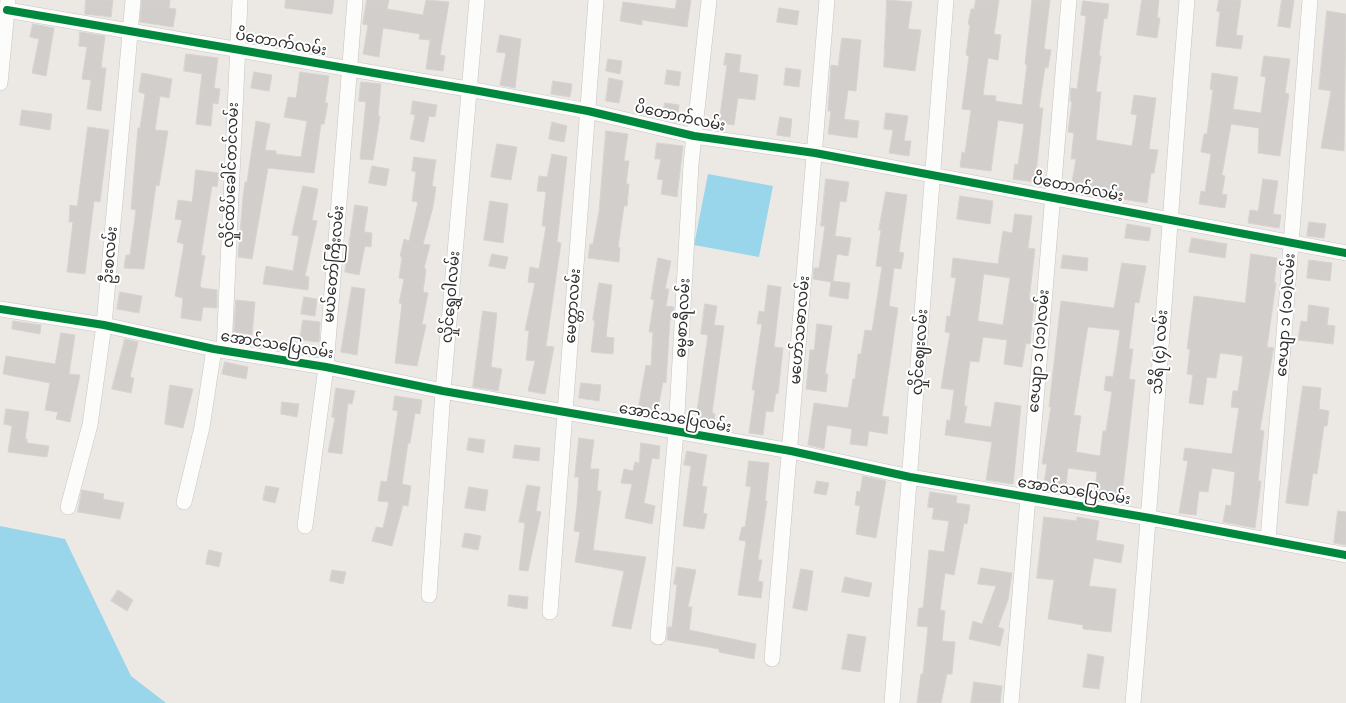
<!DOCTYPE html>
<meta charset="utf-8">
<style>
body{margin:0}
canvas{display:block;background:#ece8e4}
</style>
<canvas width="1346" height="703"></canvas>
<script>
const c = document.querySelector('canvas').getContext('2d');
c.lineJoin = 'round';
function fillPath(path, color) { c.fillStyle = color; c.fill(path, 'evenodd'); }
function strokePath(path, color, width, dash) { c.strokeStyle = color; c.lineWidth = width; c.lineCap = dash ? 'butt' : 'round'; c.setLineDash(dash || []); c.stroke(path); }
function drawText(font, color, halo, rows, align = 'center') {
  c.font = font + ' Cabin,"Noto Sans Myanmar",sans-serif'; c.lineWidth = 4; c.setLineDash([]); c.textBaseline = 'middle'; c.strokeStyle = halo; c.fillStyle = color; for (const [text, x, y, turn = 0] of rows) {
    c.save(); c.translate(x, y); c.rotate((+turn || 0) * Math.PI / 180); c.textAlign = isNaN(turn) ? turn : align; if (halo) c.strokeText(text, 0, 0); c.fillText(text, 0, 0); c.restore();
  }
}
fillPath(new Path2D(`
 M708 174 773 186 759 257 694 245Z
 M0 526 65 539 131 676 166 703H0Z`), '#99d6ec');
const building = new Path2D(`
 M86 0H113L111 17 85 14Z
 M142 0H170L169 8 176 9 173 27 140 22Z
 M286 0H334L332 14 285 8Z
 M367 0H389L387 9 423 15 426 0 449 2 440 55 445 56 443 71 426 69 430 40 419 39 420 34 383 28 379 57 363 54 368 25 363 24Z
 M677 0H691L687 27 642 20V25L620 21 623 2 675 9Z
 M887 0 912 2 908 29 921 30 915 71 884 67Z
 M976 0H999L994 34 1001 35 998 60 988 58 983 95 996 96 995 101 1022 105 1027 65 1025 64 1032 0H1050L1044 49 1051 50 1048 68 1045 67 1039 108H1043L1035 182 1013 179 1015 164 1018 165 1024 124 998 120 991 171 960 167 962 152 965 153 971 110 962 109 969 56 966 55 970 25 968 24 971 9H974Z
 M1142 0H1159L1157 18H1160L1157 38 1137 35Z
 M1219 0H1241L1236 35 1243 36 1241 49 1216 46 1220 12 1217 11Z
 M1282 0H1294L1290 28 1278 26Z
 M1083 1 1109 4 1107 19 1104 18 1099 56H1101L1096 92H1101L1096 140 1132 146 1137 115 1131 114 1134 95 1156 98 1149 149 1158 150 1154 173H1151L1147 203 1122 199 1123 195 1071 188 1076 159H1071L1074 133 1068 132 1072 102 1070 101 1071 88 1077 89 1083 43 1086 16 1081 15Z
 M779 8 799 11 797 25 777 22Z
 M1327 11 1346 14 1344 151 1321 148 1331 91 1319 89Z
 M33 24 54 28 46 76 32 73 39 39 30 37Z
 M80 32 105 36 101 68H106L101 111 87 109 91 80 82 79 87 47 79 46Z
 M500 35 521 39 515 88 500 85 506 53 497 52Z
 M842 38 861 40 856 91 848 90 844 119 859 121 857 138 828 134 831 111H828L831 65 838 66Z
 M726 53 741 55 739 72 758 75 755 100 738 98 734 125 719 123 727 65H724Z
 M186 54 218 58 214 88 220 89 218 104 213 103 211 126 196 124 202 74 184 71Z
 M1264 56 1290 59 1285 93 1289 94 1280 156 1258 153 1259 128 1231 124 1222 175 1225 176 1222 194 1227 195 1225 208 1199 204 1201 191 1205 192 1211 154 1201 152 1204 134H1207L1213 90 1210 89 1212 73 1238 77 1233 109 1261 113 1266 77 1261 76Z
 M608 59 622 61 620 74 606 71Z
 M786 68 801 70 799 87 784 85Z
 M667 70 681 72 679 86 665 84Z
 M254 72 272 75 269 91 251 88Z
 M300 72 329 76 325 103H328L324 124H321L314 173 268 168 252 259 238 257 243 197 245 182H247L256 121 270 124 265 150 276 151V154L301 157 307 121 284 117 288 97 296 98Z
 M142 73 172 79 169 98 160 96 155 130 168 131 159 186 156 185 144 269 124 268 126 255H130L136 210 131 209 138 128H140L145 94 139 92Z
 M609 78 623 81 619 103 606 101Z
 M553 81 572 84 570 97 551 94Z
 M361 82 381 84 378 116H380L373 160 360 159 366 102 359 101Z
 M413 101 437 105 435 117 429 116 424 142 410 139 415 115 411 114Z
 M665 103 679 105 677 120 663 118Z
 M22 110 52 114 50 130 20 125Z
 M886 113 908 116 904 141H911L909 156 889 153 893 130 884 129Z
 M780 117 792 119 790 137 777 135Z
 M552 122 567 126 564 142 549 139Z
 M88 127 109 130 100 202 94 201 85 274 67 272 73 222H69L70 205 77 206Z
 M606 131 628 134 624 161H629L626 184H629L627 206H624L618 247 620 248 619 262 588 258 590 244H593L599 212Z
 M657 143 683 146 677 197 661 194 663 180 657 179 661 159H655Z
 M497 144 517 147 511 180 491 177Z
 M552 154 567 157 557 242 561 243 546 346 554 347 545 394 528 391 535 361 526 360 529 331 525 330 535 283 528 282 530 267 539 269 546 226H542L546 192 537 191 539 176 547 177Z
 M414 157 436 160 432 186 436 187 433 207 423 244 430 245 424 268 426 269 423 292 428 293 422 324 426 325 417 366 395 363 402 304 399 303 404 279 399 278 402 257 400 256 404 239 409 241 418 202 412 201 416 172 412 171Z
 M372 166 389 169 386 186 369 183Z
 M196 170 219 173 217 187 212 186 201 255 205 256 200 286 202 288 217 290V308L203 307 201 321 181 318 183 298 175 296 184 244 177 242 182 220 175 219 178 200 192 202Z
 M826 179 849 182 846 202 840 201 835 236 851 238 848 256 837 254 833 281 850 283 848 299 829 296 831 282 813 279 814 268H819L825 226H821Z
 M1263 179 1278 181 1273 214 1281 215 1279 228 1248 223 1250 210 1258 211Z
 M303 186 318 189 312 220 317 221 305 276 309 277 308 290 263 284 266 266 293 271 299 236 292 235Z
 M886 192 907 195 899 252 904 253 901 269 894 268 889 306 898 308 882 416 889 417 887 434 869 431 867 446 850 444 852 429 827 425 824 449 808 445 814 403 848 408 853 379H855L858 354H861L865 330 872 331 882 267 876 266 881 230H879Z
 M960 196 993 201 990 224 957 219Z
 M490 201 508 204 503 243 484 240Z
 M355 205 368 207 364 232 372 233 371 247 365 246 359 275 345 272Z
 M1015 214 1032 216 1028 248 1035 249 1029 300 1034 301 1030 344 1026 343 1022 367 1004 364 1007 340 983 337 979 362 970 361 964 406H967L964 423 991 427 995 402 1021 406 1013 484 986 480 992 442 945 435 947 420 950 421 954 390 941 388 950 333 945 332 947 316 950 317 956 278 951 277 953 258 998 264 1003 231 1012 233ZM984 274 1010 278 1003 325 978 321Z
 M1309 222 1326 224 1324 238 1307 236Z
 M1127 224 1151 228 1149 241 1125 238Z
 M1192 238 1227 244 1225 258 1189 252Z
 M492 254 508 257 505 269 489 266Z
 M1251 254 1277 258 1274 283H1276L1267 347 1274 348 1273 351 1260 430 1264 431 1258 481H1261L1255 528 1223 522 1226 505 1231 506 1235 472 1212 468 1208 492 1199 491 1196 515 1179 513 1188 461 1183 460 1185 448 1232 454 1239 408 1231 407 1233 391H1238L1243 356 1220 353 1216 378 1207 377 1203 405 1189 403 1193 375 1187 374 1190 349H1187L1194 296 1245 303Z
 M1063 255 1088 258 1087 271 1061 268Z
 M658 258 671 261 665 289H669L666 306 674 307 673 319H670L666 383 663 382 657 413 638 409 646 365 651 366 653 332H649L654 300 651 299Z
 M1309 260 1332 263 1330 281 1307 278Z
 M1122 263 1146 266 1139 303 1135 302 1129 349H1133L1129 379 1135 380 1121 504 1094 499 1097 472 1068 468 1065 494 1043 490 1047 464H1042L1051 407H1049L1061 301 1114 308ZM1088 327 1120 330 1113 377 1106 376 1104 390 1112 392 1106 431H1103L1100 456 1076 452 1081 416 1074 415Z
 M599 283 612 285 606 337 614 338 613 354 591 352 595 320H593Z
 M768 285 781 287 774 347 783 348 778 394 776 393 773 412 766 411 763 435 749 433 755 390H752L762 324H757L759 311 764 312Z
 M352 287 365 289 357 355 341 352Z
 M120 292 142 296 139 313 117 309Z
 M304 297 317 299 315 316 301 314Z
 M236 300 255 302 252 335 234 332Z
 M705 304 717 306 714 325 724 326 712 413 715 414 713 428 695 425 708 335 701 334Z
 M1309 305 1329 308 1327 325 1335 326 1333 344 1298 340 1301 321 1307 322Z
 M483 311 497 313 491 367 502 369 498 391 473 387Z
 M303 320 320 322 319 342 300 340Z
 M13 321 41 325 40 334 12 329Z
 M817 324 832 326 825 374H828L826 392 806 389 810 350H814Z
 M61 333 75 335 69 374 80 375 70 422 56 419 58 412 45 410 50 383 3 374 6 356 55 364Z
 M125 339 138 342 130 377 134 378 131 393 112 389Z
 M225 362 248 367 246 379 222 374Z
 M581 383 601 385 599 401 579 398Z
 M170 385 193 389 183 428 165 424Z
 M1303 386 1321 388 1319 409 1329 411 1327 426H1324L1317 474 1313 473 1308 506 1286 503Z
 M336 388 355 391 352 404 348 403 342 454 328 452 335 418 332 417Z
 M395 396 422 400 420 414 415 413 410 443H408L402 484 411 486 408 506 403 505 392 546 372 541 376 527 383 528 389 502 378 501 381 481 387 482 398 411 393 410Z
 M282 402 299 404 297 417 281 414Z
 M6 409 29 412 25 439H27V443L49 446 47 457 8 452 12 426 4 424Z
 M469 438 485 440 483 453 467 450Z
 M579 438 594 440 590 469H599L597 491H601L593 550 646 557 631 629 612 626 624 571 575 562 580 532 574 531 577 506 579 477H575Z
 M641 443 660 446 659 459 652 458 644 503 655 506 652 524 625 518 632 484 621 483 624 469 633 471 635 462 639 463Z
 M515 445 540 448 539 461 513 458Z
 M687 451 707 455 702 486 707 487 703 513 707 514 704 529 683 526 691 466 684 465Z
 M749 461 769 463 765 501H767L758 560H762L758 581 763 582 761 598 738 595 746 541 739 540 742 527H745L751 487 746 486Z
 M863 476 886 481 876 538 856 534 860 506 855 505 857 491 860 492Z
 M817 481 829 483 826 495 814 493Z
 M527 485 540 487 536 511 541 512 528 571 519 570 525 523 519 522Z
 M266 486 279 488 275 503 263 500Z
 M469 487 488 490 485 511 465 508Z
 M82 490 104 494 103 499 124 503 120 519 78 512Z
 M930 492 957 496 956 503 970 505 967 524 964 523 954 575 945 573 940 610 945 611 942 641 955 642 952 674H947L941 703H917L921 674H923L928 627 917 626 919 608H923L929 550 944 552 949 521 932 519 934 508 928 507Z
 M1338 511 1346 512V545L1334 543Z
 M1044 517 1077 521V517L1099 521 1096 540 1124 545 1121 563 1094 558 1089 586 1116 589 1111 632 1083 629V625L1048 619 1054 580 1037 578Z
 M465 533 481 536 478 550 462 547Z
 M209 550 222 553 219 567 206 564Z
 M677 567 696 570 688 607H692L689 630 756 644 754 659 719 652V649L667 640 668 627H672L677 585 674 584Z
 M981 568 1012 573 1008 600 998 627 1004 629 1000 646 969 639 973 621 982 624 996 586 978 584Z
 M801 569 813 571 807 611 793 608Z
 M332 570 346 572 343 584 330 581Z
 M845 577 872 583 869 597 842 592Z
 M118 590 133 600 127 611 111 601Z
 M509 595 528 597 527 609 508 606Z
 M848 634 866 637 860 672 842 669Z
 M1088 654 1104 657 1099 689 1083 687Z
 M974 682 1002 686 1000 703H971Z`);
fillPath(building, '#d1cecb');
strokePath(building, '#d7d4d0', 1);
const minor = new Path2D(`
 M7 10 479 91 588 111 694 136 815 153 1346 253
 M0 83 8 0
 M0 309 104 325 214 349 326 367 443 391 791 451 910 477 1150 518 1346 555
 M224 351 240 0
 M184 502 202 427 214 349
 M68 507 90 425 104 325 133 0
 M305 526 326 367 355 0
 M1268 540 1310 0
 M429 595 443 391 477 0
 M550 612 596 0
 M658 637 676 432 691 164 709 0
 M772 659 827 0
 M892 703 946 0
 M1011 703 1069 0
 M1133 703C1154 469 1168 234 1187 0`);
strokePath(minor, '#c5c4c5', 16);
strokePath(minor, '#fcfcfb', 15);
strokePath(new Path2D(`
 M7 10 479 91 588 111 694 136 815 153 1346 253
 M0 309 104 325 214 349 326 367 443 391 791 451 910 477 1150 518 1346 555`), '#00873e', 8);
drawText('15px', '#2e2e2e', '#fff', [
 ["ပိတောက်လမ်း",281,43,10],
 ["ပိတောက်လမ်း",680,117,12],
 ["လှိုင်ထိပ်ခေါင်တင်လမ်း",231,175,-88],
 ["ပိတောက်လမ်း",1078,188,11],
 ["ဦးစလမ်း",110,255,-85],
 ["မယ်တော်ကြီးလမ်း",334,264,-85],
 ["လှိုင်ရွှေဝါလမ်း",451,297,-85],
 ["မေတ္တာလမ်း",573,306,-86],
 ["ဇေယျာ ၁ (၁၀)လမ်း",1286,315,-86],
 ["ဓမ္မစာရီလမ်း",683,318,-87],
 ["မဟော်သဓာလမ်း",800,330,-85],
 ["အောင်သပြေလမ်း",277,345,9],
 ["ဇေယျာ ၁ (၁၁)လမ်း",1039,351,-85],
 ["လှိုင်ဈေးလမ်း",920,352,-86],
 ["သီရိ (၄) လမ်း",1160,352,-86],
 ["အောင်သပြေလမ်း",675,418,10],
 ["အောင်သပြေလမ်း",1074,491,9]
]);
</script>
